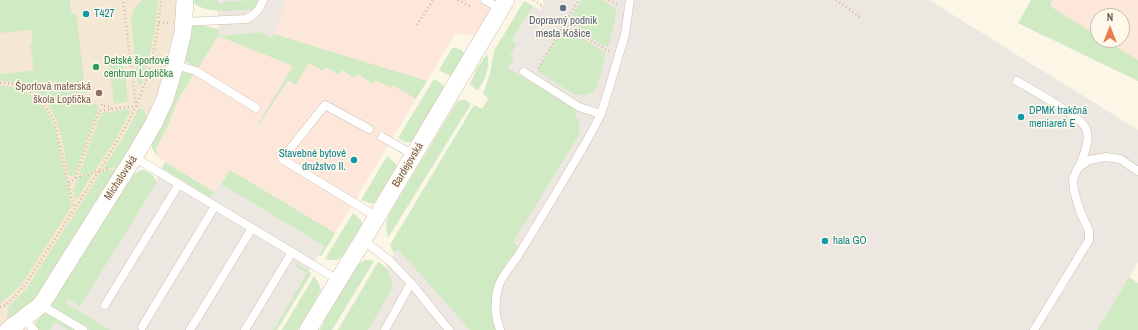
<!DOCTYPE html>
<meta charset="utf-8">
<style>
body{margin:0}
#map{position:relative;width:1138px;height:330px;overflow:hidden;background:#fcf6e6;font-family:"Archivo Narrow",sans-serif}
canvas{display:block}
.north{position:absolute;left:1090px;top:8px;width:40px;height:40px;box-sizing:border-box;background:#fff9ec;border:1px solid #c8bbac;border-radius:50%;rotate:0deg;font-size:11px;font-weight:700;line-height:16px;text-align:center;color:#755e4b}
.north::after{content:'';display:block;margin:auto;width:14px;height:18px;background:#e57e4c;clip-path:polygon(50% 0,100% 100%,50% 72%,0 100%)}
</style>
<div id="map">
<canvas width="1138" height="330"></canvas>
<div class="north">N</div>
</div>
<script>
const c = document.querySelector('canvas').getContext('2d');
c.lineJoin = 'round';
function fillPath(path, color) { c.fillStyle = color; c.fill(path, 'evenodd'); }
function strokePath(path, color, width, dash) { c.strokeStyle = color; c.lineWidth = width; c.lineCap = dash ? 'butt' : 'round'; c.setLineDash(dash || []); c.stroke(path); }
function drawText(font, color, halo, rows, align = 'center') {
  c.font = font + ' "Archivo Narrow",sans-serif'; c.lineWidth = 3; c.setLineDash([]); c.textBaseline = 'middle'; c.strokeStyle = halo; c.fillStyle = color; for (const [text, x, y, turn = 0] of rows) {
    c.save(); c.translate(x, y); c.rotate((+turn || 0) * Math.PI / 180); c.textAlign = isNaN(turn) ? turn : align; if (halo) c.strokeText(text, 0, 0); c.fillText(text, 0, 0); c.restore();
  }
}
fillPath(new Path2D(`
 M0 0H185L165 99 41 305 0 330Z`), '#f4e8d4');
fillPath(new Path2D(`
 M286 0H498L477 35 455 34 335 233 324 246 221 182 214 192 158 157 156 152V148L168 126 177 102 218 36 293 66 304 43 274 34Z
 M1031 0H1138V81L1018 23ZM1098 16H1122V40H1098Z`), '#fce7da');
fillPath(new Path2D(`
 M218 0H286L273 38 260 32 218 36Z
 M542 0H929L1138 130V262L1097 330H348L513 58 510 56 517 44 512 40 533 6 540 10 545 2Z
 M165 162 214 192 221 182H222L221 184 324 246 273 330H50L68 299 80 307 157 182 159 172Z`), '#ece7e0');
fillPath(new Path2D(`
 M0 0H70L71 14 76 13 87 105 98 104V109L75 174 73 176H70L68 173C64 151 61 117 44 100 40 96 35 92 29 89 20 84 11 80 0 81V73L2 74 34 70 30 44 33 43 32 31 29 30 0 33Z
 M143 0H158C156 30 150 59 140 87L137 79 131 20C132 11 136 4 143 0Z
 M194 0H218V3L232 1 258 0 255 9C239 10 206 15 194 3Z
 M582 0H602L616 9 615 19 609 44 607 46H604L570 24 572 16Z
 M1031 0H1053L1050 6 1098 36V40H1105L1138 60V81L1018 23Z
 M524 1 533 6 512 40 517 44 510 56 514 58 508 68 575 109V114L580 125 579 135 513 242 519 247 515 254 508 259 498 277 493 297 492 320 496 330H470L398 249 394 254 390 245 474 105 482 109 489 99 483 94 490 74 494 51Z
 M195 24 218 29V36L260 32 272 38 274 34 427 81 416 99 393 85 391 88 375 80 373 84 358 74 354 78 342 70 339 75 326 67 323 71 309 63 295 85 288 80 259 125 258 124 293 66 218 36 199 67C193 65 187 65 184 58L191 28 192 25Z
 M567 29 572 31 605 53V58L597 87 593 92 586 95 574 94 537 71 561 32Z
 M452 48H456L463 51 464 55 452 77 439 70Z
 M487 54C491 66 485 81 478 90H476L470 84 477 68Z
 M122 63 124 66 128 100 127 102 114 104 109 64Z
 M182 72 194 74 177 102 168 126 156 148 158 157 152 148V143L176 92Z
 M434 79 442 84 445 88 413 142H405L398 138Z
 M0 86C21 85 44 100 51 119 57 133 59 148 62 162 65 175 70 190 71 204V207L23 282 12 294 0 303Z
 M461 100H465L471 104 388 238 386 226 388 216 455 105 457 101Z
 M139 108C146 110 146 115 146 121L119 167 103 169 125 135Z
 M130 109V111L118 135 94 172 79 175 101 113Z
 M387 156 396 164V167L375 202 372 204 361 200Z
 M165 162 214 192 211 198 162 168Z
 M118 169 36 297 28 307 7 321C8 317 7 312 8 308 9 305 23 292 27 288L102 171Z
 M142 170C148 170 154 176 157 182L80 307 68 299 66 303 110 330H90L50 306 130 179 134 174Z
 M230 170 335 233 334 236 321 256H319L324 246 221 184Z
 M93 173 77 199 75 198 73 191 78 177Z
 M353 213 361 220 362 224 343 255C337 262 334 260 325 259Z
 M365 260H370L374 261 332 330H320L328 313 354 270 359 264Z
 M378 262C388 266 391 276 393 287L368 330H338Z
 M297 264 309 271 311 274 277 330H273L307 273 296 266Z
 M314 276 317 280 321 289 319 294 298 330H282Z
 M1129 277 1138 283V330H1097Z
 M46 312 78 330H68L55 322 50 330H38L35 323 44 313Z`), '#d0eac4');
const service = new Path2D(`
 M485 0 501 9
 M184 22 246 19C255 15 260 10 263 0
 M175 65 196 71 256 108
 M524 72 579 107 601 114
 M1017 81C1030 89 1082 117 1086 129 1091 141 1083 156 1079 168
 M369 129 325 105 282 159 377 217
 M382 137 414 155
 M134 157 338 280
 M363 240 390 261 411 283 449 330
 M41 305 83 330
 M105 305 179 184
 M24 319 34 330
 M142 327 215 206
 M190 330 252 228
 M245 330 292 252
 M385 330 411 283
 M500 330C495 317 494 301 498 288 502 273 512 266 519 254 543 215 567 175 590 135L601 114 610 85 625 34 630 0
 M1034 330 1089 240V231L1080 211 1074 191 1073 179 1078 168 1089 160 1106 157 1120 159 1138 171`);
const minor = new Path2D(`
 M8 330 41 305 134 157 154 123 165 99 175 65 183 32 185 0
 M308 330 363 240 506 0`);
strokePath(service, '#cebeac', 9);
strokePath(minor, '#cebeac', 18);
strokePath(new Path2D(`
 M458 0 472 7
 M534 0 542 6
 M609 0 619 6
 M836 0 861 18
 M159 23H168
 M564 24 610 52
 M417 25 433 0
 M538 68 579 0
 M0 83C25 81 48 102 55 124L74 208
 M102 104V106H110L111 109
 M76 178 99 171 108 169
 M69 183 75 178 99 111 136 106 123 0
 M0 307 6 305 25 285 99 171 128 122 136 106 147 78 156 40 161 0`), '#d6bba1', 2.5, [1, 3]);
strokePath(service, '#fff', 8);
strokePath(minor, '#fff', 17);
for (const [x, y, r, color] of [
 [563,8,4,"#5c6f8a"],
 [86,14,4,"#0f9aa8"],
 [96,67,4,"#2e9e5b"],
 [99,93,4,"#8d6e63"],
 [1021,117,4,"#0f9aa8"],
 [354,160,4,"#0f9aa8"],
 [825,241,4,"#0f9aa8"]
]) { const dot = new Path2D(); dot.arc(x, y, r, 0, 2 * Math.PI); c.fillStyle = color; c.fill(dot); strokePath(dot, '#fff9ec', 1.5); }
drawText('11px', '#0d838f', '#fff9ec', [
 ["T427",94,14],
 ["DPMK trakčná",1029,111],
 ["meniareň E",1029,124],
 ["Stavebné bytové",346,154,"right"],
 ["družstvo II.",346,167,"right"],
 ["hala GO",833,241]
], 'left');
drawText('11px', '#4e5e75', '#fff9ec', [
 ["Dopravný podnik",563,21],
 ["mesta Košice",563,34]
]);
drawText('11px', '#27864d', '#fff9ec', [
 ["Detské športové",104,61],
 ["centrum Loptička",104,74]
], 'left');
drawText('11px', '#785e54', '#fff9ec', [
 ["Športová materská",91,87],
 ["škola Loptička",91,100]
], 'right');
drawText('11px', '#755e4b', '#fff9ec', [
 ["Bardejovská",408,165,-59],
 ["Michalovská",121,178,-57]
]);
</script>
